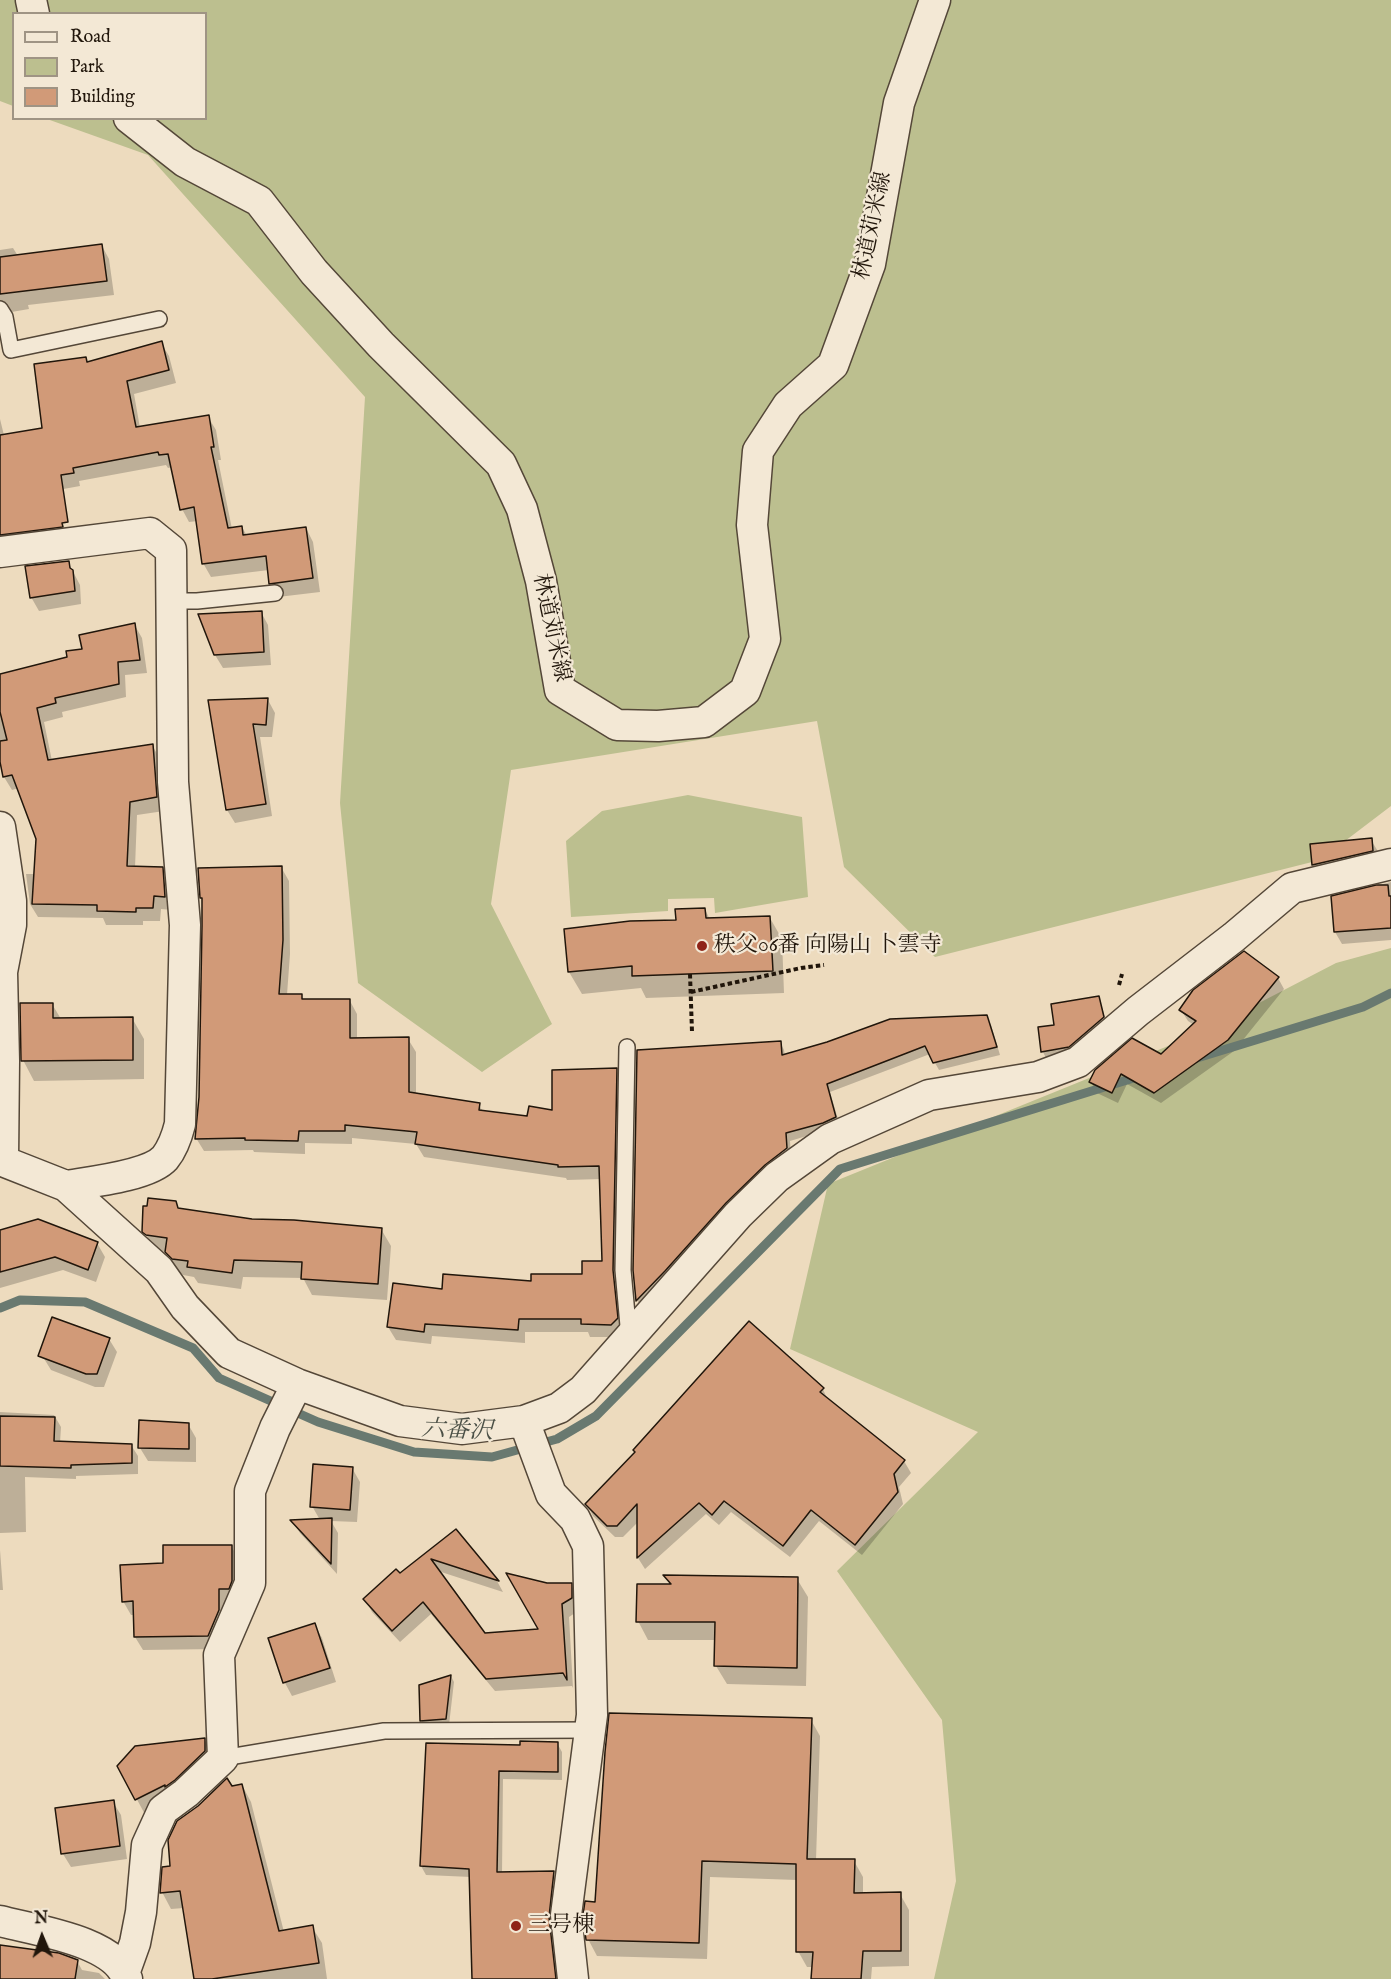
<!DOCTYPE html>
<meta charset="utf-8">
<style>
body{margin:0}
#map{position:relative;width:1391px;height:1979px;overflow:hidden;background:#eddbbe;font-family:"IM FELL English",serif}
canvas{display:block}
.legend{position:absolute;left:12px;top:12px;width:195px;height:108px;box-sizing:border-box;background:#f3e8d5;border:2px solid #9f9484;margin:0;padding:8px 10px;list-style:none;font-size:18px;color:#21160b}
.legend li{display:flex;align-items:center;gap:12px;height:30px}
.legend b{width:30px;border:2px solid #9f9484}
.north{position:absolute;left:12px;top:1907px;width:60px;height:60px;-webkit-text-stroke:4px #f3e8d5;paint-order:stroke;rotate:358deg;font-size:16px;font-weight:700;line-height:24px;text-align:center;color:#21160b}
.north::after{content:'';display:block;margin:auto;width:21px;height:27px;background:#21160b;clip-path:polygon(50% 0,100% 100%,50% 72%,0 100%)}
</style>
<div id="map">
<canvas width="1391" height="1979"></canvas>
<ul class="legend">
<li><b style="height:8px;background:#f3e8d5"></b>Road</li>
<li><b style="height:16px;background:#bcbf8f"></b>Park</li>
<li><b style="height:16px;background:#d19a78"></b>Building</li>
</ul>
<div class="north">N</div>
</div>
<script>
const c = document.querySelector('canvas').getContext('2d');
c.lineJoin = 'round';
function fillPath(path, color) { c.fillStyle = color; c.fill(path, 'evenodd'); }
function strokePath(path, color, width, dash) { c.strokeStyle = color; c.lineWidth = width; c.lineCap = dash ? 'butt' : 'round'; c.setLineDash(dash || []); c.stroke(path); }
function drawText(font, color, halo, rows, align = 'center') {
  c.font = font + ' "IM FELL English","Noto Serif JP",serif'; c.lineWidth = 4.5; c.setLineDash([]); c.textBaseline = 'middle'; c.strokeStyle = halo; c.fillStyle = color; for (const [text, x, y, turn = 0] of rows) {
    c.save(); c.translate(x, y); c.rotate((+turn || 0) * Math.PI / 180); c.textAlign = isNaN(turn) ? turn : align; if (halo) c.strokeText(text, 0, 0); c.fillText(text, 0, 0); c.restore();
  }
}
fillPath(new Path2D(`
 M0 0H1391V806L1320 860 935 957 844 867 817 721 511 770 491 904 552 1024 482 1072 358 983 340 803 365 397 148 155 47 119 206 118V14H14L13 106 0 101Z
 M688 795 802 817 808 897 715 913 714 898 668 899V911L571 917 566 841 602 811Z
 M1391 948V1979H934L956 1881 942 1720 837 1571 978 1432 790 1349 828 1184 1205 1031 1336 963Z`), '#bcbf8f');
fillPath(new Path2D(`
 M102 246 109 259 114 295 28 305 29 309 0 314V250L13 248 18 256Z
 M161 343 169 356 176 383 134 394 140 428 208 417 216 430 221 460H218L232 529 242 527 247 536 306 528 313 542 320 592 278 597 271 583 269 570 211 577 203 563 198 521 189 522 182 509 173 467 168 468 166 465 79 481 80 486 58 490 50 477 85 358 88 363Z
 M0 419 31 545 0 550Z
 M68 562 80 585 81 604 39 611 31 597Z
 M261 612 268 625 271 665 223 668 215 655Z
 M134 624 142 638 147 673 125 675 126 697 62 712 63 717 44 722 52 761 152 745 160 759 164 811 137 815 135 868 162 869 170 882 172 910 161 909 160 921H143V925H106L103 918 38 917 30 904 26 874H35L37 839 19 788 12 790 4 777 2 766H0V676L69 659Z
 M268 700 275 713 272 737H260L272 816 235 823 227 810 210 702Z
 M1371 840 1379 853 1321 878 1313 865 1312 845Z
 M281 867 289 881 290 954 287 995 301 996 304 1000 350 1001 357 1014V1040L408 1039 416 1052V1095L479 1105 483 1112 529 1118 554 1111 616 1070 624 1083V1332L619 1337H590L588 1332H525V1343L432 1336 431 1344 396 1340 388 1327 443 1291 583 1275 604 1263 601 1179 567 1180 566 1178 424 1157 416 1144 352 1138V1144L305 1143V1154L254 1152 253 1150 204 1151 196 1138 201 1097 203 901 201 897Z
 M1391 882V940L1342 944 1335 932 1333 897Z
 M705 909 710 920 770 918 782 939 784 993 646 998 641 988 582 994 569 972Z
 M1278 978 1284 989 1234 1051 1161 1103 1127 1084 1118 1103 1097 1093 1091 1082 1161 1056 1194 1025 1188 1021 1181 1010Z
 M1098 997 1101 1004 1107 1024 1073 1053 1046 1058 1043 1052 1056 1026Z
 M52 1004 61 1019 132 1018 144 1039V1079L34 1081 23 1060Z
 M986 1017 991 1025 1000 1055 939 1070 930 1054 830 1092 840 1126 790 1141 791 1157 641 1307 637 1300 634 1270 780 1042 784 1050 785 1056Z
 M175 1203 179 1210 252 1221 381 1229 391 1246 387 1300 312 1295 303 1278 243 1277 241 1289 198 1283 194 1277 183 1275 176 1269 167 1252 157 1251 154 1248 144 1231Z
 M0 1232 97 1243 105 1257 96 1282 63 1270 0 1288Z
 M109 1339 117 1352 104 1387H95L51 1370 43 1357Z
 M823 1389 828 1401 904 1461 911 1473 899 1487 903 1504 862 1555 819 1521 790 1557 731 1512 719 1525 706 1514 645 1569 638 1558 639 1521 623 1537H615L593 1516 587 1504 636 1453Z
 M0 1412 54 1415 61 1427 60 1443 131 1445 138 1456V1474L76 1476V1479L25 1477 26 1532 0 1533Z
 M188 1424 196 1438V1462L148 1461 140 1448Z
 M352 1468 360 1482 357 1522 331 1521 338 1533 337 1574 300 1533 293 1521 320 1520 312 1506Z
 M456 1531 497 1581 503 1592 438 1571 485 1634 541 1631 547 1585H571L578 1598V1611L569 1617 573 1688 572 1686 495 1691 431 1614 400 1642 372 1612 365 1599 400 1575Z
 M231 1546 239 1559V1595L216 1649 143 1650 135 1637V1615H131L123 1601 165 1565Z
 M0 1550 3 1590H0Z
 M666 1577 797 1579 808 1597 806 1686 727 1684 716 1666V1640H648L638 1621 671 1586Z
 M315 1625 322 1638 336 1682 292 1696 285 1683 270 1639Z
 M451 1676 454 1682 449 1725 425 1727 421 1720Z
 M811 1720 820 1736 816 1860 854 1861 863 1877V1894H900L909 1910V1966L872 1967 871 1979H813L814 1967H807L798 1951 797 1880 710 1877 707 1959 597 1956 588 1939 597 1903Z
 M204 1739 216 1759 148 1820 119 1766Z
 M557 1743 562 1752V1780L503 1779 502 1874 553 1873 558 1881 559 1979H474L471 1877 426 1875 421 1866 427 1744 521 1747Z
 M242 1785 251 1802 284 1932 312 1927 322 1943 327 1979H195L184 1908 171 1909 162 1892 172 1868 231 1788Z
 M113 1802 121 1815 127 1859 71 1867 63 1854 57 1810Z
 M0 1947 77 1961 82 1970 99 1973 105 1979H0Z`), '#0003');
strokePath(new Path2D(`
 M1197 1058 1363 1007 1391 993
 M0 1308 20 1300 85 1302 193 1348 219 1378 318 1422 414 1452 492 1457 557 1439 596 1416 840 1169 1140 1076`), '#697970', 9);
const building = new Path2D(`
 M102 244 107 281 0 294V257Z
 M162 341 169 370 127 381 136 427 209 415 214 447H211L228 528 242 526 243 535 306 527 313 578 269 584 266 556 202 564 194 507 180 510 168 454 159 455 158 452 73 468 74 473 61 475 68 522 62 523 63 527 0 535V435L42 428 34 364 86 357 87 362Z
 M69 561 70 568 73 570 75 591 30 598 25 566Z
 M262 611 264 652 214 655 198 614Z
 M135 623 140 660 118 662 119 684 55 698 56 703 37 708 48 760 153 744 157 797 130 802 127 866 163 867 165 897 154 896 153 908H136V912L97 911V905L32 904 36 839 12 775 3 777 0 762V741L7 740 0 712V674L67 657 66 651 82 649 79 635Z
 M268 698 266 725 253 724 266 804 226 810 208 700Z
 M1372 838 1373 851 1312 865 1310 844Z
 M282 866 283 940 279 994H302V999H350V1038L409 1037V1092L480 1103 479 1110 527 1116 529 1106 552 1110V1070L617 1068 613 1270 618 1318 611 1325 581 1324V1319H519L518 1330 425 1324 424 1332 387 1327 393 1283 442 1289 443 1274 531 1281V1274H582V1261H602L599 1166 558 1167V1165L415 1144 417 1132 345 1125V1131H299L298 1141 245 1140V1138L195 1139 199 1097 202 925V898H200L198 868Z
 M1376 885H1388L1389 896H1391V928L1334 932 1331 896Z
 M705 908 706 918 770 916 773 971 632 976V966L568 972 564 929 630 921 676 920 675 909Z
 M1244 951 1279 977 1228 1040 1154 1093 1121 1074 1112 1093 1089 1082 1095 1070 1132 1038 1161 1054 1196 1021 1179 1010 1193 990Z
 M1099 996 1104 1017 1069 1047 1041 1052 1038 1027 1054 1025 1051 1004Z
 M20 1003H53V1018L133 1017V1060L21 1061Z
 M987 1015 997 1047 933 1063 925 1046 827 1084 836 1117 823 1123 786 1133 787 1148 765 1165 726 1203 665 1271 636 1301 633 1270 637 1050 781 1041 782 1055 827 1042 890 1019Z
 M148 1198 176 1201 178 1208 252 1219 294 1220 382 1228 378 1284 301 1279 302 1262 234 1260 232 1273 187 1267 188 1261 172 1259 165 1252 167 1238 146 1235 142 1232 143 1206H147Z
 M38 1219 98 1242 88 1270 55 1257 0 1272V1230Z
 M52 1317 110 1338 97 1374H86L38 1356Z
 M749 1321 824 1388 820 1392 905 1460 894 1474 898 1492 855 1545 811 1510 783 1546 724 1501 712 1515 699 1503 637 1558V1504L617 1526H607L585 1504 635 1452 633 1450Z
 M0 1416 55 1417 54 1441 132 1444V1463L71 1465V1468L0 1466Z
 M139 1420 189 1423V1449L138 1448Z
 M313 1464 353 1467 350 1510 310 1507Z
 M332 1518 331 1564 290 1520Z
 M456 1529 499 1581 431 1559 485 1633 538 1629 506 1573 547 1583H572V1598L562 1604 567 1680 563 1673 486 1679 423 1602 392 1631 363 1599 396 1569 400 1573Z
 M163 1545H232V1581L229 1589H219V1610L208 1636 134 1637 133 1601 122 1602 120 1565 163 1563Z
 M663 1575 798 1577 797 1668 714 1666 715 1622H636L637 1584H671Z
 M315 1623 330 1668 283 1683 268 1638Z
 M451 1675 446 1719 420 1721 419 1685Z
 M609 1713 812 1718 807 1859H855L854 1893 901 1892V1951H863L861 1979H811L813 1952H796V1864L702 1861 699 1943 586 1940 583 1915 585 1901 595 1902 605 1752Z
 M205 1738V1751L175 1780 165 1787V1785L135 1800 117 1766 135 1746Z
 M520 1741 558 1742V1772L499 1771 497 1872 554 1871 549 1917 556 1979H472L469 1869 420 1866 426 1743 520 1745Z
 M227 1778 232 1786 242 1784 279 1931 313 1925 319 1963 212 1979H194L180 1891 160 1893 162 1867 170 1866 168 1840 177 1821 198 1806Z
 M114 1800 120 1846 61 1854 55 1808Z
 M0 1945 59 1953 78 1960 75 1979H0Z`);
fillPath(building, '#d19a78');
strokePath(building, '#21160b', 1.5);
const lane = new Path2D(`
 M0 309 5 317 11 350 159 319
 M171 601H197L275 593
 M627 1047 623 1270 629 1337
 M223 1758 384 1731 590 1730`);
const street = new Path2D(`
 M31 0 34 14
 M129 118 185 162 259 201 314 272 381 345 501 464 522 509 541 581 560 690 617 725 658 726 704 722 745 691 765 639 752 525 758 451 788 405 833 365 870 264 899 103 935 0
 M0 552 150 533 171 550 173 782 185 925 180 1124C177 1136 173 1148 165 1158 149 1176 90 1182 66 1186
 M0 827 11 901V925L2 972 4 1061 3 1160
 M0 1160 66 1186 159 1270 185 1307 229 1353 297 1384 400 1421 462 1429 524 1421 559 1408 583 1390 738 1215 777 1177 830 1139 929 1095 1038 1077 1078 1062 1138 1011 1234 937 1292 888 1391 864
 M524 1421 551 1494 575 1519 588 1546 592 1715 566 1915 573 1979
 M0 1921C34 1930 116 1941 127 1979
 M125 1971 135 1943 141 1912 147 1845 163 1810 186 1793 223 1758 219 1655 250 1583V1491L275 1428 297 1384`);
strokePath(lane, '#544738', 18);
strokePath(street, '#544738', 33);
strokePath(new Path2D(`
 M690 974 692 1032
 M1119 985 1122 974
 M691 992 801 968 824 965`), '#21160b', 4, [4.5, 3]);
strokePath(lane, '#f3e8d5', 15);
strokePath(street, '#f3e8d5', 30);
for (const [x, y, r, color] of [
 [702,946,6,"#8f2418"],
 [516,1926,6,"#8f2418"]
]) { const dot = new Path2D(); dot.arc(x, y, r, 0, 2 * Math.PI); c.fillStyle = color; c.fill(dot); strokePath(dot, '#f3e8d5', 2); }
drawText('22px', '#21160b', '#f3e8d5', [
 ["林道苅米線",874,226,-78],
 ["林道苅米線",550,628,78]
]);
drawText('22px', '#21160b', '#f3e8d5', [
 ["秩父06番 向陽山 卜雲寺",714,946],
 ["三号棟",528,1926]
], 'left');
drawText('italic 24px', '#4b5046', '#f3e8d5', [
 ["六番沢",457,1432,2]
]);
</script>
